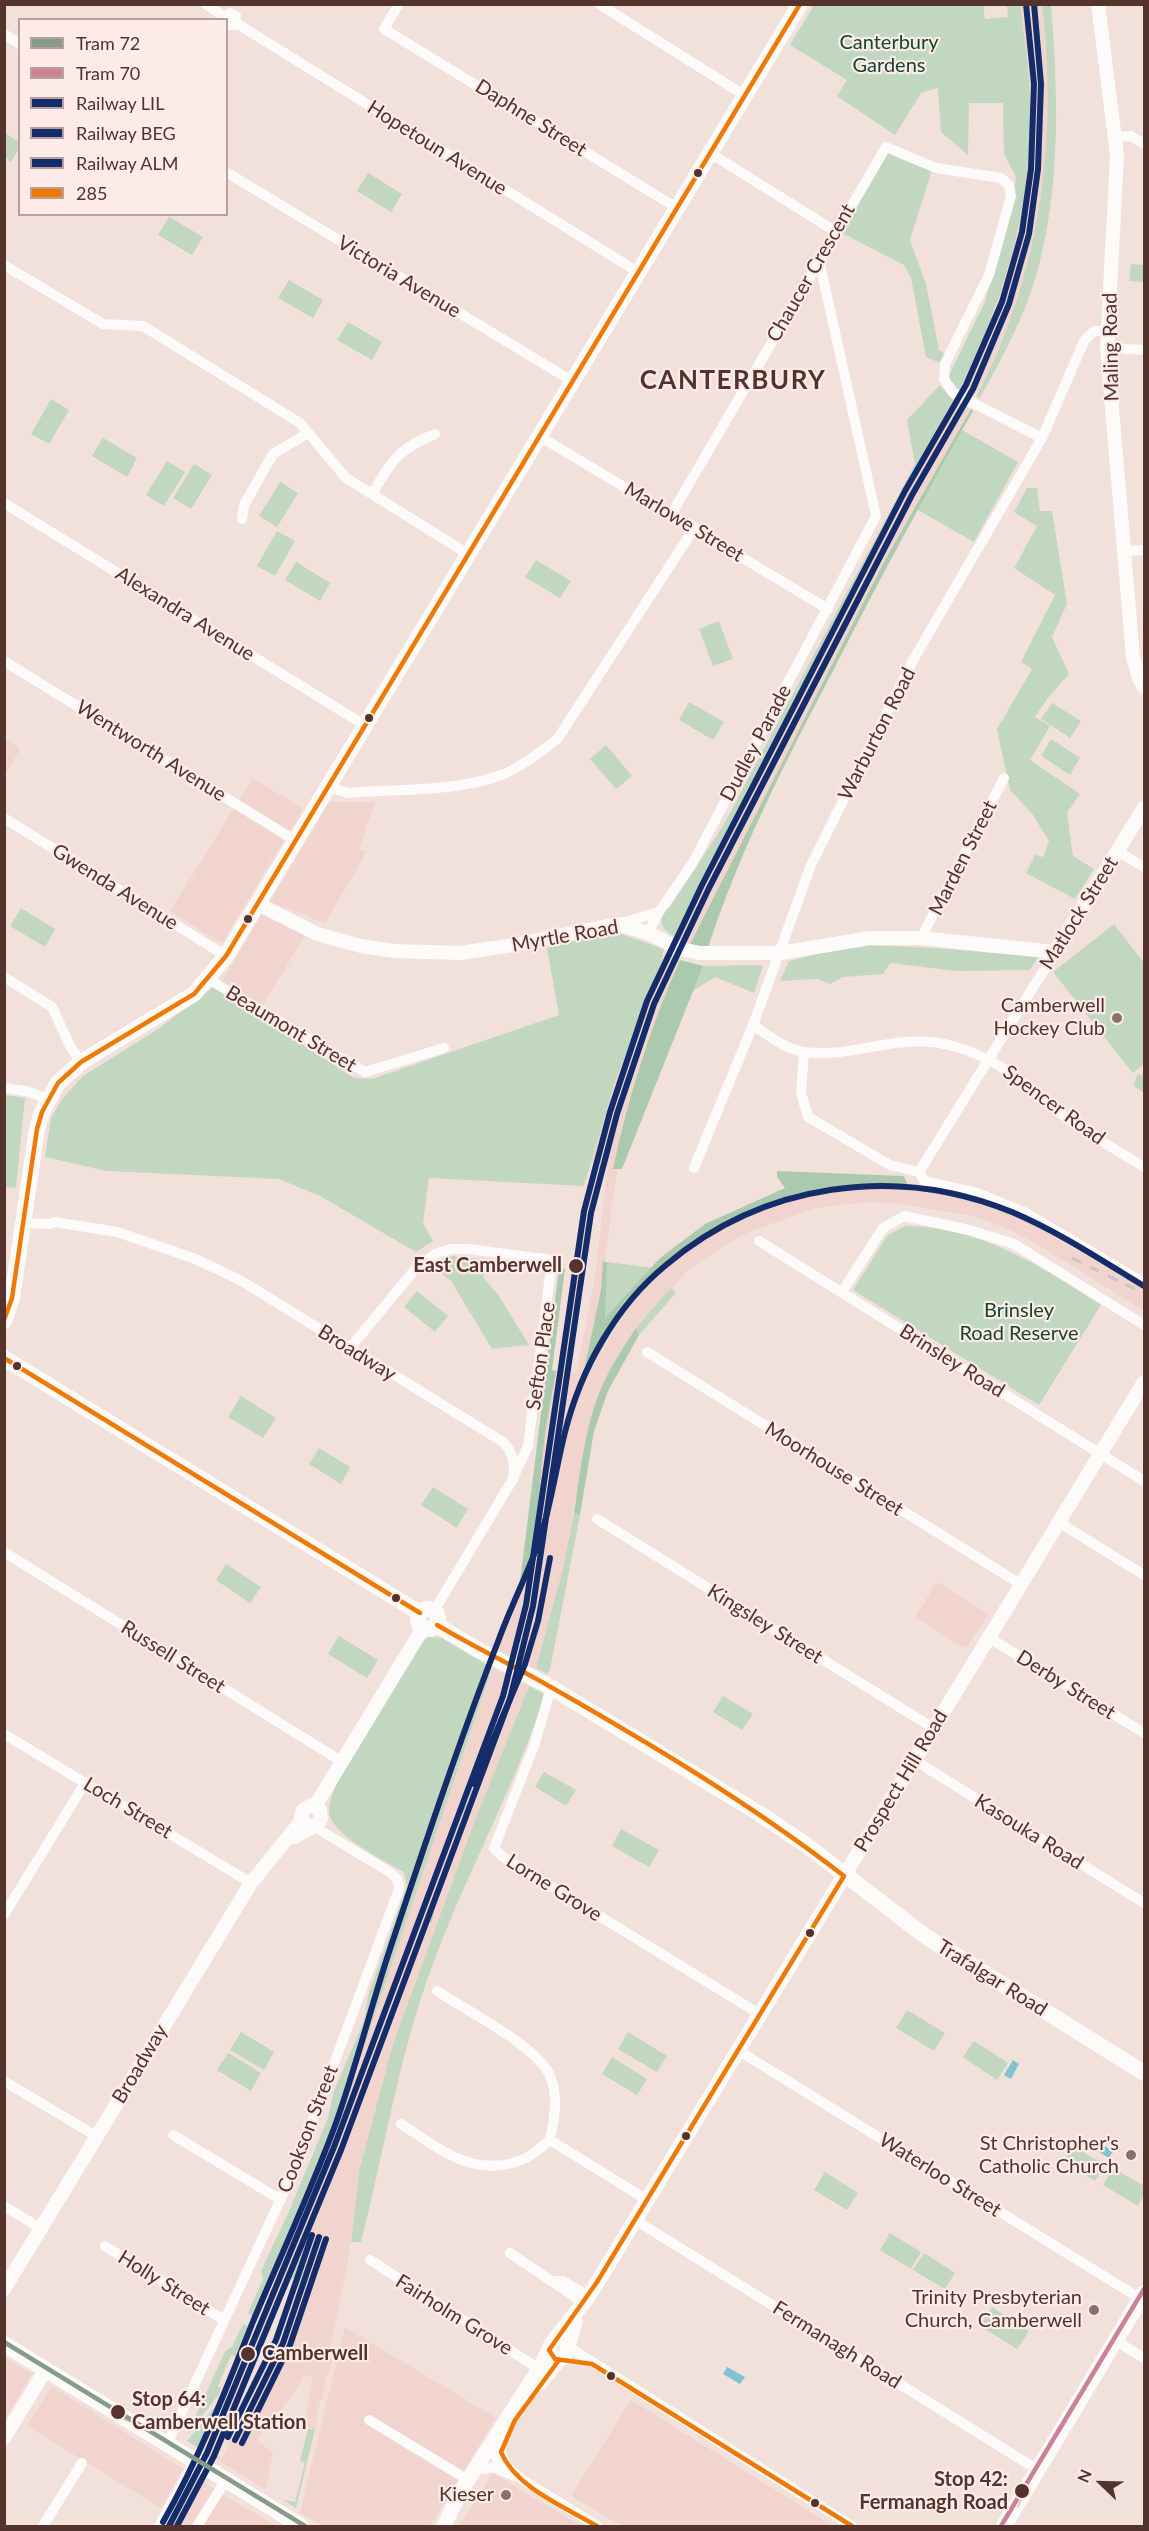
<!DOCTYPE html>
<style>
body{margin:0}
#map{position:relative;width:1149px;height:2531px;overflow:hidden;background:#f2e0db;font-family:Lato,sans-serif}
canvas{display:block}
.frame{position:absolute;inset:0;border:6px solid #53332c;pointer-events:none}
.legend{position:absolute;left:18px;top:18px;width:210px;height:198px;box-sizing:border-box;background:#fcebe7;border:2px solid #b8a19c;margin:0;padding:8px 10px;list-style:none;font-size:18px;color:#53332c}
.legend li{display:flex;align-items:center;gap:12px;height:30px}
.legend b{width:30px;border:2px solid #b8a19c}
.north{position:absolute;left:1071px;top:2453px;width:60px;height:60px;-webkit-text-stroke:4px #fcebe7;paint-order:stroke;rotate:293deg;font-size:16px;font-weight:700;line-height:24px;text-align:center;color:#53332c}
.north::after{content:'';display:block;margin:auto;width:21px;height:27px;background:#53332c;clip-path:polygon(50% 0,100% 100%,50% 72%,0 100%)}
</style>
<div id="map">
<canvas width="1149" height="2531"></canvas>
<div class="frame"></div>
<ul class="legend">
<li><b style="height:8px;background:#889b8a"></b>Tram 72</li>
<li><b style="height:8px;background:#cc8197"></b>Tram 70</li>
<li><b style="height:8px;background:#152c6b"></b>Railway LIL</li>
<li><b style="height:8px;background:#152c6b"></b>Railway BEG</li>
<li><b style="height:8px;background:#152c6b"></b>Railway ALM</li>
<li><b style="height:8px;background:#ee7a04"></b>285</li>
</ul>
<div class="north">N</div>
</div>
<script>
const c = document.querySelector('canvas').getContext('2d');
c.lineJoin = 'round';
function fillPath(path, color) { c.fillStyle = color; c.fill(path, 'evenodd'); }
function strokePath(path, color, width, dash) { c.strokeStyle = color; c.lineWidth = width; c.lineCap = dash ? 'butt' : 'round'; c.setLineDash(dash || []); c.stroke(path); }
function drawText(font, color, halo, rows, align = 'center') {
  c.font = font + ' Lato,sans-serif'; c.lineWidth = 4.5; c.setLineDash([]); c.textBaseline = 'middle'; c.strokeStyle = halo; c.fillStyle = color; for (const [text, x, y, turn = 0] of rows) {
    c.save(); c.translate(x, y); c.rotate((+turn || 0) * Math.PI / 180); c.textAlign = isNaN(turn) ? turn : align; if (halo) c.strokeText(text, 0, 0); c.fillText(text, 0, 0); c.restore();
  }
}
fillPath(new Path2D(`
 M1020 5H1042L1048 78 1047 158 1037 231 1017 306 979 392 962 383 979 349 1019 220 1026 175 1030 101Z
 M953 400 971 409 885 560 690 944 674 936 873 548Z
 M5 739 20 749 5 775Z
 M253 778 303 809 222 943 170 911Z
 M330 802H375L359 849 366 853 325 923 270 902Z
 M262 914 306 934 261 1008 221 982Z
 M665 954 680 960 643 1053 623 1122 613 1168 617 1169 601 1290 582 1379 586 1378 629 1306 659 1274 697 1243 728 1223 761 1208 824 1188 867 1184 908 1186 947 1192 1011 1212 1052 1233 1054 1237 1144 1289V1311L1040 1246 1008 1229 977 1217 898 1203 864 1202 817 1208 750 1231 713 1253 688 1270 636 1328 620 1352 598 1396 588 1431 562 1572 536 1669 498 1651 520 1582 526 1576 531 1555 544 1441 556 1371H558L571 1274 593 1163 591 1162 615 1082 645 997ZM603 1165 608 1167 594 1282 576 1374 568 1372 585 1247Z
 M937 1582 988 1614 966 1649 915 1617Z
 M492 1668 529 1686 475 1820 393 2044 359 2171 347 2267 329 2355 333 2358 324 2387 326 2388 321 2394 324 2396 320 2401 315 2429 304 2428 313 2378 304 2375 292 2396 256 2440 273 2452 266 2489 263 2488 199 2448 205 2450 287 2255 282 2253 342 2112ZM294 2258 309 2264 297 2302 264 2381 222 2458 214 2454Z
 M345 2327 496 2418 430 2526H323L300 2513Z
 M5 2357 32 2374 5 2419Z
 M54 2388 183 2469 161 2508 27 2426 50 2389Z
 M631 2400 833 2526H622L571 2496Z
 M493 2473 525 2493 582 2526H459Z
 M192 2475 216 2490 194 2526H164Z
 M222 2494 276 2526H203Z`), '#f0d4cd');
fillPath(new Path2D(`
 M814 5H983L985 19 1008 17 1007 5H1020C1024 36 1029 68 1030 100 1033 202 1005 299 959 390L948 377 985 302 1014 193 1016 177 1004 154 1003 103H969L968 155 941 132 938 88 921 93 895 135 837 96 847 80 790 45Z
 M1042 5H1051C1058 91 1061 180 1039 265 1027 312 1003 357 980 398L976 397C1041 274 1058 141 1042 5Z
 M5 133 19 142V148L11 162 5 157Z
 M888 153 932 170 910 240 926 284 939 350 944 353 940 363 926 357 911 278 904 265 840 232Z
 M368 173 402 194 391 212 357 191Z
 M169 217 203 237 192 255 158 235Z
 M1131 264 1144 265V282L1129 281Z
 M289 280 323 300 313 318 278 298Z
 M348 322 382 342 372 360 337 340Z
 M940 385 953 400 873 548 674 936C662 930 659 923 663 910L670 907 723 826 915 464 907 420Z
 M51 399 69 410 49 444 31 434Z
 M962 430 1018 462 974 542 916 509Z
 M103 438 137 458 127 477 92 456Z
 M167 461 185 472 164 506 146 495Z
 M194 464 212 475 191 509 173 498Z
 M280 482 298 493 277 527 259 516Z
 M1027 488H1037L1040 511H1052L1067 604 1052 637 1069 674 1047 699 1035 717 1050 726 1030 760 1080 794 1067 813 1073 856 1094 869 1075 899 1026 873 1035 855 1043 857 1049 841 1033 815 1010 790 997 729 1032 669 1021 662 1055 595 1014 568 1037 526 1014 512Z
 M277 531 295 541 275 576 257 566Z
 M536 560 571 581 560 598 525 577Z
 M296 562 330 583 320 601 285 580Z
 M719 621 733 659 713 666 699 629Z
 M689 702 724 722 713 740 679 720Z
 M1052 703 1081 721 1070 738 1041 719Z
 M1051 739 1080 758 1070 775 1041 756Z
 M606 745 632 776 616 789 590 759Z
 M21 908 55 929 45 947 10 926Z
 M1114 924 1144 963V1064L1133 1073 1053 972Z
 M613 931 664 949 661 963 615 1082 584 1186 429 1178 423 1223 433 1241 416 1252 320 1196 279 1179 107 1171 45 1157 51 1118 62 1099 83 1076 158 1029 213 987 354 1078 372 1079 559 1015 547 948Z
 M855 945 936 948 1038 957 1030 970 957 971 890 963 883 974 843 977 830 984 817 979 780 981 789 961Z
 M754 965 763 966 754 993 715 977 693 991 703 966Z
 M1138 1074 1144 1075V1093L1133 1085Z
 M5 1095 25 1098 16 1188 5 1187Z
 M905 1226C978 1226 1042 1266 1101 1305L1039 1405 853 1290 887 1236Z
 M451 1256 493 1260 483 1277 499 1296 529 1345 492 1349 451 1281 432 1265Z
 M607 1262 654 1268 604 1319Z
 M671 1288 676 1293 639 1335 636 1328Z
 M417 1291 448 1316 435 1332 404 1307Z
 M241 1396 276 1418 263 1438 228 1417Z
 M319 1448 350 1467 341 1484 309 1464Z
 M433 1487 468 1509 457 1528 421 1505Z
 M574 1513 580 1515 550 1669 547 1674 536 1668 562 1572Z
 M226 1564 261 1587 250 1603 216 1580Z
 M339 1636 378 1660 367 1678 328 1654Z
 M428 1637 442 1638 492 1668 342 2112 253 2317 248 2313 263 2279 261 2271 290 2209 328 2118 334 2091 364 2021 368 1996 407 1886 404 1872C385 1861 329 1834 329 1811 329 1798 336 1786 341 1775L420 1645Z
 M529 1686 543 1693V1701C509 1801 455 1894 422 1995 396 2075 382 2160 361 2242H351L359 2171 393 2044 475 1820Z
 M723 1696 753 1714 742 1730 713 1712Z
 M544 1772 576 1790 566 1806 535 1787Z
 M621 1829 659 1850 649 1867 612 1846Z
 M907 2010 945 2033 934 2051 896 2028Z
 M241 2032 274 2052 264 2070 230 2050Z
 M628 2032 667 2056 657 2072 618 2049Z
 M974 2041 1008 2063 997 2080 963 2057Z
 M228 2053 261 2073 251 2091 217 2070Z
 M612 2057 647 2079 637 2095 602 2074Z
 M1073 2146 1105 2165 1095 2181 1063 2162Z
 M1113 2168 1144 2186V2194L1138 2206 1103 2185Z
 M825 2172 858 2193 847 2210 814 2190Z
 M890 2233 921 2252 911 2269 880 2250Z
 M924 2253 955 2273 945 2289 913 2270Z
 M298 2259 306 2263 299 2287 296 2286 298 2280 293 2278 288 2284Z
 M992 2307 1029 2331 1017 2349 980 2326Z
 M243 2324 249 2327 236 2357 231 2355 218 2386 221 2388 219 2394 186 2436 226 2350 232 2347Z
 M218 2402 199 2448 187 2441 216 2405Z
 M308 2429H315L296 2508 283 2500 295 2502 305 2463 300 2461Z`), '#c2d7c0');
fillPath(new Path2D(`
 M971 409 973 411C925 495 879 580 835 667 787 759 740 849 708 948L690 944 885 560Z
 M680 960 703 966 622 1169H613C628 1096 650 1028 680 960Z
 M777 1171 904 1176 908 1186C880 1185 854 1184 826 1188 757 1197 669 1251 628 1308 612 1330 599 1354 586 1378L582 1379 601 1290 603 1261 607 1262 605 1318 660 1258 705 1224 785 1188 777 1177Z
 M559 1268 565 1269 552 1370 556 1371C552 1395 547 1419 544 1443 540 1473 537 1563 520 1582Z
 M636 1328 639 1335 608 1391 594 1431 580 1515 574 1513C580 1474 584 1433 598 1396 607 1372 622 1349 636 1328Z`), '#abcaad');
fillPath(new Path2D(`
 M1013 2060 1019 2064 1011 2079 1004 2075Z
 M1098 2142 1113 2151 1109 2158 1094 2149Z
 M727 2367 745 2377 740 2384 723 2374Z`), '#7fc3d2');
strokePath(new Path2D(`
 M205 4 224 16
 M399 4 384 29 677 208
 M599 4 744 95
 M223 20 230 13 236 16 235 25H226
 M236 23 638 272
 M4 34 20 44
 M1115 137 1131 136 1144 144
 M710 153 835 231
 M226 172 572 381
 M4 265 103 324 143 326 300 423 346 478 468 554
 M1107 348 1144 350
 M539 436 828 609
 M372 494C392 460 398 449 435 434
 M4 503 366 726
 M672 513 886 147 936 168 1001 178 1009 185 1011 196 989 275 945 364 944 379 953 393 1042 438
 M242 519 244 505 273 454 308 433
 M1125 551 1144 550
 M4 661 296 841
 M329 787 348 793C397 789 459 792 504 774 524 765 541 752 558 738L695 527
 M4 818 226 956
 M1117 851 1144 867
 M617 924 659 912
 M648 933 659 912 692 864 876 516 819 260
 M921 938 1004 778
 M4 977 52 1007 70 1046 81 1062
 M208 979 365 1072 444 1048
 M753 1025C768 1035 786 1050 805 1052 853 1059 897 1032 949 1045 1009 1060 1029 1092 1075 1124 1097 1139 1121 1153 1144 1167
 M804 1052 801 1093 808 1117 890 1165 919 1172
 M4 1088 26 1091 48 1099
 M694 1168 753 1025 811 865 912 662 1042 438 1084 341 1094 331H1106
 M919 1172 1055 952
 M919 1172 924 1181 977 1193 1026 1213 1144 1283
 M24 1223 50 1224 55 1222 117 1232 193 1258 240 1280 503 1442C514 1454 515 1464 513 1479L434 1611
 M759 1241 1144 1481
 M842 1292 883 1228 904 1216 969 1230 1014 1244 1144 1325
 M350 1348 417 1267 435 1254 451 1249H468L552 1260 528 1446 514 1476
 M647 1352 1022 1585
 M597 1519 933 1728
 M1060 1523 1144 1575
 M4 1552 341 1761
 M988 1637 1144 1733
 M551 1688 534 1746 494 1848 503 1857 761 2015
 M4 1734 251 1883
 M914 1760 1144 1903
 M4 1915 85 1783
 M739 2051 1141 2299
 M4 2081 96 2136
 M401 2124C440 2149 475 2180 524 2159 533 2155 542 2146 550 2140 554 2119 559 2097 550 2076 538 2046 465 2010 437 1991
 M173 2135 281 2200
 M550 2140 647 2200
 M4 2206 40 2228
 M635 2220 1038 2470
 M105 2246 224 2320
 M510 2253 584 2303
 M370 2260 539 2369
 M553 2281H563L589 2296
 M1116 2341 1144 2358
 M567 2346 852 2526
 M369 2420 468 2480
 M502 2442 500 2451 505 2461
 M167 2444 296 2166 399 1889 398 1880 391 1873 313 1826
 M494 2455 523 2480 597 2526
 M485 2469 493 2467 515 2476
 M43 2526 82 2463
 M159 2526 195 2461
 M197 2526 226 2480`), '#fdfafa', 10);
strokePath(new Path2D(`
 M1098 4 1117 155 1107 348 1133 658 1139 678 1144 687
 M258 904 317 934 361 946 395 951 460 953 514 945 617 924 648 933 680 949 700 953H780L870 938H921L1055 952 1144 808
 M315 1806 423 1628
 M294 1837 317 1825 321 1819 320 1810 312 1805 303 1810 301 1817 305 1824 311 1826
 M844 1876 1144 1382
 M4 2289 251 1883 302 1820
 M4 2438 46 2369`), '#fdfafa', 14);
strokePath(new Path2D(`
 M551 2356 559 2360 565 2357 575 2322
 M540 2383 559 2360
 M444 2526 459 2494 542 2364 551 2344 589 2296 844 1876`), '#fdfafa', 15);
strokePath(new Path2D(`
 M4 1321 12 1298 37 1129 42 1112 58 1083 81 1062 194 994 226 956 800 4
 M4 1358 420 1613
 M418 1619a10 10 0 1 1 20 0a10 10 0 1 1-20 0Z
 M437 1625 473 1647 547 1685 760 1814 809 1847 925 1936 1144 2073
 M4 2344 301 2526
 M1004 2526 1144 2293`), '#fdfafa', 16);
strokePath(new Path2D(`
 M119 2417 147 2429
 M1018 2507 1029 2481`), '#ccc5c3', 1.5);
strokePath(new Path2D(`
 M1072 1258 1141 1292
 M458 1833 475 1774
 M430 1922 448 1860`), '#ccc5c3', 3, [10, 10]);
strokePath(new Path2D(`
 M4 1320 12 1298 37 1129 42 1112 58 1083 81 1062 194 994 226 956 800 4
 M4 1358 420 1613
 M437 1625C474 1647 512 1665 549 1686 651 1744 751 1804 844 1876
 M844 1876 597 2282 549 2350 555 2359 592 2364 852 2526
 M559 2360 515 2420 501 2452C516 2488 565 2507 597 2526`), '#ee7a04', 4.5);
strokePath(new Path2D(`
 M235 2440 283 2343 319 2237
 M169 2526 207 2453 334 2147 503 1696 526 1605 584 1211 610 1112 647 1001 702 885 905 491 966 385 1002 302 1022 232 1031 169 1034 84 1026 4`), '#152c6b', 6);
strokePath(new Path2D(`
 M242 2443 290 2345 326 2239
 M177 2526 214 2456 341 2150 510 1699 533 1606 591 1213 617 1114 654 1004 709 888 912 495 973 389 1009 304 1029 234 1038 169 1041 84 1034 4`), '#152c6b', 6);
strokePath(new Path2D(`
 M474 1784 525 1664 538 1621 550 1558
 M228 2437 276 2340 312 2235
 M163 2522C199 2459 225 2392 252 2324 280 2257 311 2191 336 2123 357 2064 372 2002 392 1943 426 1841 460 1739 499 1639 510 1609 524 1581 535 1552 550 1513 555 1472 565 1432 581 1369 615 1307 666 1265 763 1183 895 1164 1012 1212 1059 1232 1101 1260 1144 1286`), '#152c6b', 6);
strokePath(new Path2D(`
 M4 2342 305 2526`), '#889b8a', 4.5);
strokePath(new Path2D(`
 M1001 2526 1144 2289`), '#cc8197', 4.5);
for (const [x, y, r, color] of [
 [698,173,5,"#53332c"],
 [369,718,5,"#53332c"],
 [248,919,5,"#53332c"],
 [1117,1018,6,"#8b7069"],
 [576,1266,8,"#53332c"],
 [17,1366,5,"#53332c"],
 [396,1598,5,"#53332c"],
 [810,1933,5,"#53332c"],
 [686,2136,5,"#53332c"],
 [1131,2155,6,"#8b7069"],
 [1094,2310,6,"#8b7069"],
 [248,2354,8,"#53332c"],
 [611,2376,5,"#53332c"],
 [118,2412,8,"#53332c"],
 [1022,2491,8,"#53332c"],
 [506,2495,6,"#8b7069"],
 [815,2503,5,"#53332c"]
]) { const dot = new Path2D(); dot.arc(x, y, r, 0, 2 * Math.PI); c.fillStyle = color; c.fill(dot); strokePath(dot, '#fcebe7', 2); }
drawText('20px', '#114829', '#fcebe7', [
 ["Canterbury",889,43],
 ["Gardens",889,66],
 ["Brinsley",1019,1311],
 ["Road Reserve",1019,1334]
]);
drawText('20px', '#53332c', '#fcebe7', [
 ["Daphne Street",531,118,32],
 ["Hopetoun Avenue",437,148,32],
 ["Chaucer Crescent",811,273,-60],
 ["Victoria Avenue",399,277,31],
 ["Maling Road",1111,347,-91],
 ["Marlowe Street",684,522,31],
 ["Alexandra Avenue",185,614,32],
 ["Warburton Road",877,734,-63],
 ["Dudley Parade",756,743,-62],
 ["Wentworth Avenue",151,751,32],
 ["Marden Street",963,858,-63],
 ["Gwenda Avenue",115,887,32],
 ["Matlock Street",1079,913,-58],
 ["Myrtle Road",565,936,-10],
 ["Beaumont Street",291,1029,31],
 ["Spencer Road",1054,1105,36],
 ["Broadway",357,1353,32],
 ["Sefton Place",541,1356,-82],
 ["Brinsley Road",952,1361,32],
 ["Moorhouse Street",834,1469,32],
 ["Kingsley Street",765,1624,32],
 ["Russell Street",173,1657,32],
 ["Derby Street",1066,1685,32],
 ["Prospect Hill Road",901,1781,-59],
 ["Loch Street",128,1808,31],
 ["Kasouka Road",1029,1832,32],
 ["Lorne Grove",554,1888,32],
 ["Trafalgar Road",992,1978,32],
 ["Broadway",140,2064,-59],
 ["Cookson Street",308,2129,-69],
 ["Waterloo Street",940,2175,32],
 ["Holly Street",164,2283,32],
 ["Fairholm Grove",454,2315,32],
 ["Fermanagh Road",837,2345,32]
]);
drawText('20px', '#53332c', '#fcebe7', [
 ["Camberwell",1105,1006],
 ["Hockey Club",1105,1029],
 ["St Christopher's",1119,2144],
 ["Catholic Church",1119,2167],
 ["Trinity Presbyterian",1082,2298],
 ["Church, Camberwell",1082,2321],
 ["Kieser",494,2495]
], 'right');
drawText('bold 20px', '#53332c', '#fcebe7', [
 ["East Camberwell",562,1266],
 ["Camberwell",262,2354,"left"],
 ["Stop 64:",132,2400,"left"],
 ["Camberwell Station",132,2423,"left"],
 ["Stop 42:",1008,2480],
 ["Fermanagh Road",1008,2503]
], 'right');
c.letterSpacing = '1.5px';
drawText('bold 26px', '#53332c', '#fcebe7', [
 ["CANTERBURY",733,381]
]);
c.letterSpacing = '0px';
</script>
